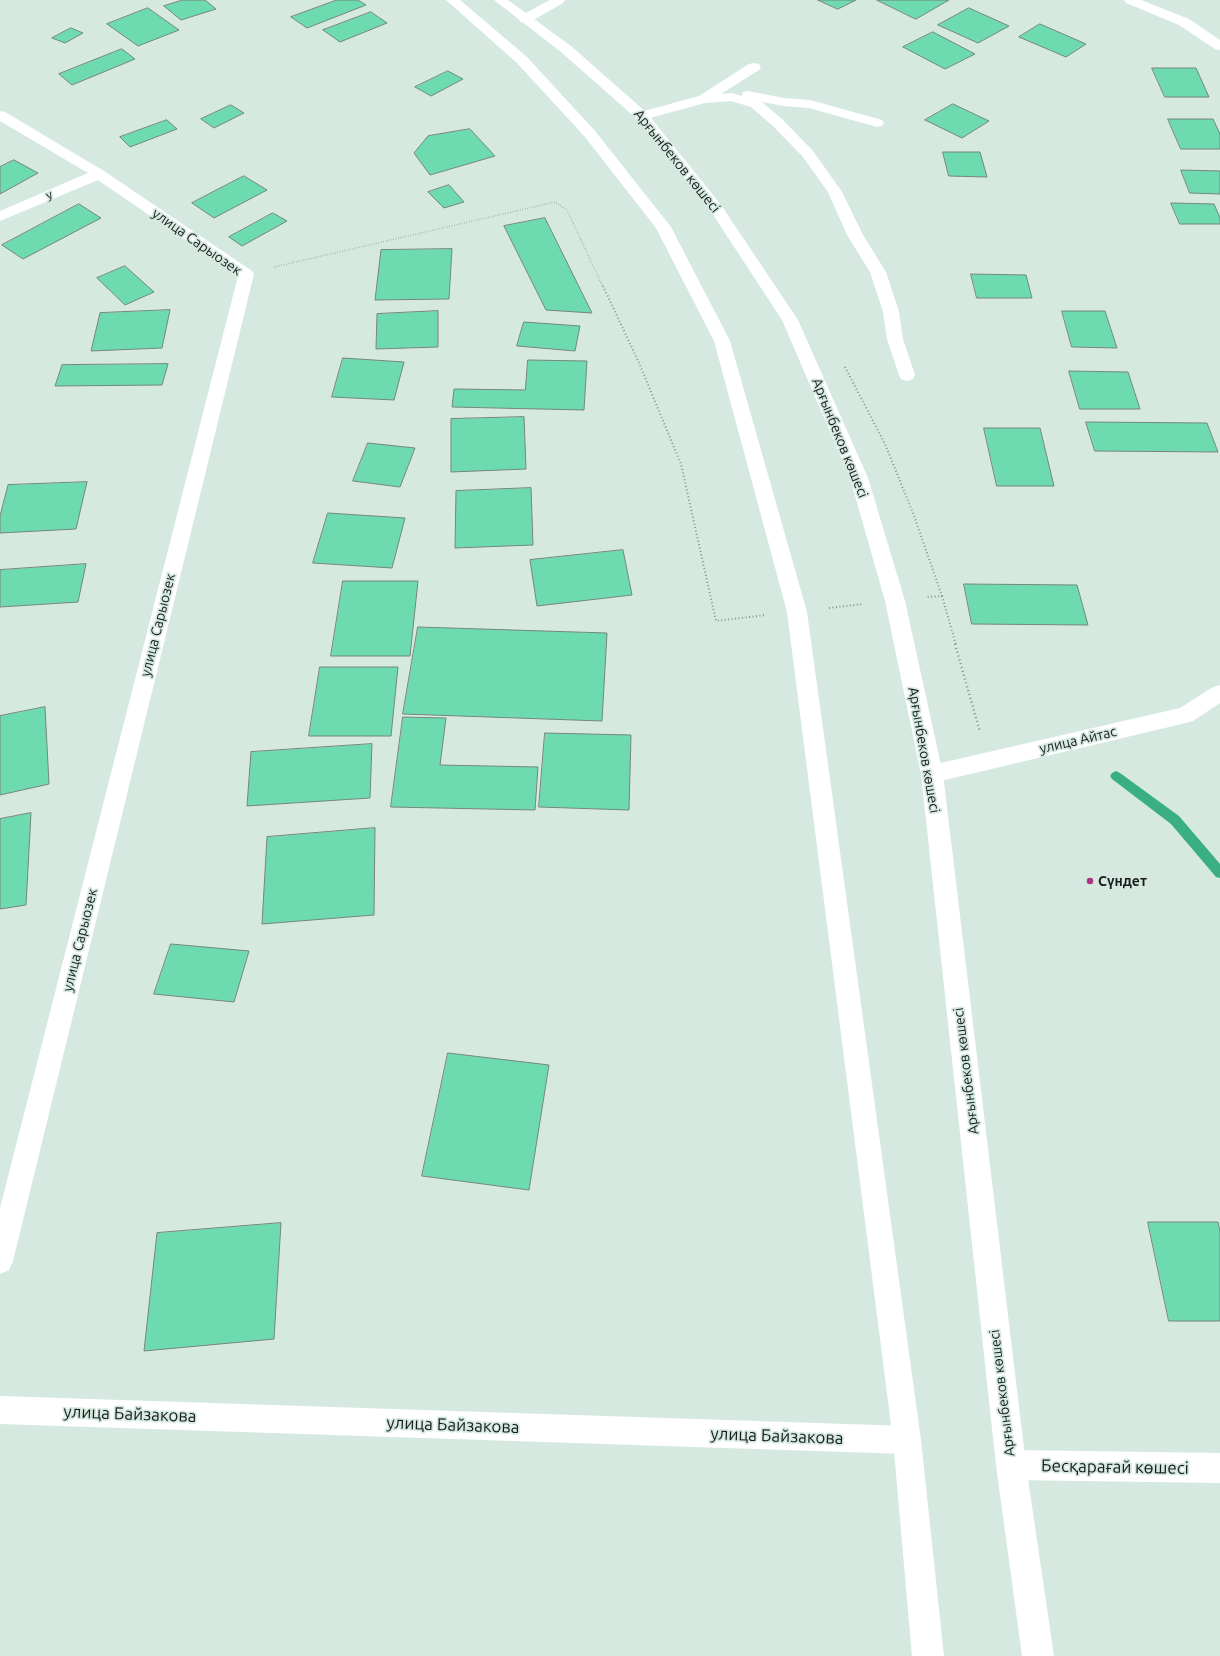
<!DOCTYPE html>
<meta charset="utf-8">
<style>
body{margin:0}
canvas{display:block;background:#d6e9e0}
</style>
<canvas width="1220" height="1656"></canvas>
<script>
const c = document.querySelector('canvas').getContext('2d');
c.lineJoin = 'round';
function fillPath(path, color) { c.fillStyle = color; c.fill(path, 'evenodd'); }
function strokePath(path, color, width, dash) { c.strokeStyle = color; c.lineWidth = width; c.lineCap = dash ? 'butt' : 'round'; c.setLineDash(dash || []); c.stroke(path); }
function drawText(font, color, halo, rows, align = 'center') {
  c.font = font + ' Ubuntu,sans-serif'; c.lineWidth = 3.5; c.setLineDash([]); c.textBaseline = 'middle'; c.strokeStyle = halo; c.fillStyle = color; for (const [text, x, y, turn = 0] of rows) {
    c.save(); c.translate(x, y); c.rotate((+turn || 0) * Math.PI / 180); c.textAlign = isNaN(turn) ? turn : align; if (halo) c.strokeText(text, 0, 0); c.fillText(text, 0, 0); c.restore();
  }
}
fillPath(new Path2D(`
 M1116 771 1120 773 1179 816 1220 864V878L1216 877 1171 824 1112 779 1110 776 1112 773Z`), '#3aae84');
const building = new Path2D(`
 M183 0H205L216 9 181 20 164 6Z
 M337 0H358L366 5 307 28 291 17Z
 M818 0H856L838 9Z
 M877 0H949L916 19Z
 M148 8 179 30 138 46 107 24Z
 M969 8 1009 26 978 43 938 25Z
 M371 12 387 23 340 42 323 30Z
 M1040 24 1086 44 1066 57 1019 37Z
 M71 28 83 33 65 43 52 38Z
 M933 32 975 54 945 69 903 47Z
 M122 49 135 59 72 85 59 74Z
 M1152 68H1196L1209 97H1165Z
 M448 71 463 79 431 96 415 87Z
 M953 104 989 121 962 138 925 120Z
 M231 105 244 113 214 128 201 119Z
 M1168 119H1213L1220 134V149H1181Z
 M167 120 177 129 130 147 120 137Z
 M470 129 495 156 430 175 414 153 428 136Z
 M943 152H980L987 177 949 176Z
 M14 160 38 173 0 194V167Z
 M1181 170 1220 171V194L1190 193Z
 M244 176 267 190 214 218 192 203Z
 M449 185 464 202 444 208 428 192Z
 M1171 203 1214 204 1220 218V224H1180Z
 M79 204 101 218 23 259 2 245Z
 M273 213 287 221 242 246 229 237Z
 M545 218 592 313 546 310 504 226Z
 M452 249 449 299 375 300 381 250Z
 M125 266 154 292 125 305 97 278Z
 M971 274 1026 275 1032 298H977Z
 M170 310 162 348 91 351 100 313Z
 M438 311V347L376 349 377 314Z
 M1062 311H1105L1117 348 1072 347Z
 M524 322 580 326 575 351 517 346Z
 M343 358 404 362 394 400 332 397Z
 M528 360 587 361 584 410 452 407 454 389 525 390Z
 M168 364 162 385 55 386 62 365Z
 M1069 371 1128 372 1140 409H1080Z
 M524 417 526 469 451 472V419Z
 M1086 422 1207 423 1218 452 1095 451Z
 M984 428H1040L1054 486H997Z
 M368 443 415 448 400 487 353 481Z
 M87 482 76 529 0 533V516L8 485Z
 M531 488 533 545 455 548 456 491Z
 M328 513 405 518 392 568 313 563Z
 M623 550 632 595 537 606 530 560Z
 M86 564 78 602 0 607V570Z
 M343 581H418L410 656H331Z
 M964 584 1077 585 1088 625 972 624Z
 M418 627 607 633 602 721 403 714Z
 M320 667H398L391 736H309Z
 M45 707 49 784 0 795V716Z
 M403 717 446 718 440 765 538 767 535 810 391 807Z
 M545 733 631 735 629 810 539 807Z
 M372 744 370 798 247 806 251 752Z
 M31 813 26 905 0 909V819Z
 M375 828 374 915 262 924 267 837Z
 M171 944 249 951 234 1002 154 994Z
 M448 1053 549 1065 529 1190 422 1176Z
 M1148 1222H1218L1220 1231V1321H1169Z
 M281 1223 274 1339 144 1351 157 1233Z`);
fillPath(building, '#6ddbaf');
strokePath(building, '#76867e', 1);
strokePath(new Path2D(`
 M274 267 555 202 567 210 603 287`), '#85938c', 1.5, [0.5, 2]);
strokePath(new Path2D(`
 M603 286 639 363 681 464 716 621 766 615
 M845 367 885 444 913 513 942 596 926 597
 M942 596 956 645
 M829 608 863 604`), '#85938c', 2, [1, 2.5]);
strokePath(new Path2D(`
 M955 644 980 732`), '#85938c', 2.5, [1, 3]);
fillPath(new Path2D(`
 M550 0H565L563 3 530 22H520L519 19 520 16Z
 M1124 0H1141L1189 19 1220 40V50L1215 49 1179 25 1126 3Z
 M754 63 759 64 761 67 759 70 721 94 731 93 742 96 743 92 748 91 784 98 810 100 882 120 884 123 882 126 877 127 809 108 784 106 762 102 783 120 813 151 842 192 863 235 886 272 899 312 903 339 915 375 913 379 907 381 901 379 899 375 887 339 883 312 870 272 847 235 828 192 803 157 773 126 751 107 731 101 705 103 642 120 637 119 635 116 637 113 699 96 749 64Z
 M0 111 5 112 104 171 252 271 254 274 13 1261 9 1270 0 1274V1208L238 276 98 180 0 221V211L88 173 0 121Z
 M1220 685V703L1193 721 1186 723 932 783 924 780 921 774 924 768 932 765 1180 708 1213 687Z
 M0 1396 907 1426 917 1430 921 1440 917 1450 907 1454 0 1424Z
 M1011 1450 1220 1453V1483L1011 1480 1001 1475 996 1465 1001 1455Z`), '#fff');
fillPath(new Path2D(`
 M446 0H460L527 57 595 131 671 227 730 341 807 612 921 1440 944 1656H912L893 1440 787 612 714 341 656 228 585 137 517 63Z
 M494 0H508L571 46 647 113 721 205 798 320 868 478 905 601 943 774 1026 1465 1054 1656H1022L996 1465 921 774 885 601 850 478 782 320 710 210 637 119 561 52Z`), '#fff');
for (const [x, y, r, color] of [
 [1090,881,4,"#ad3182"]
]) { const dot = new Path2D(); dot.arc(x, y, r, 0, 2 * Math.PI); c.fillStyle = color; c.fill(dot); strokePath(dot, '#d6e9e0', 1.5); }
drawText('12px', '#171d1a', '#d6e9e0', [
 ["у",49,195,-23]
]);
drawText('14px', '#171d1a', '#d6e9e0', [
 ["Арғынбеков көшесі",677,161,51],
 ["улица Сарыозек",197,242,35],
 ["Арғынбеков көшесі",840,438,68],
 ["улица Сарыозек",158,625,-76],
 ["улица Айтас",1078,740,-13],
 ["Арғынбеков көшесі",924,750,80],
 ["улица Сарыозек",80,940,-76],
 ["Арғынбеков көшесі",966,1071,-97],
 ["Арғынбеков көшесі",1002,1393,-97]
]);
drawText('bold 14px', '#171d1a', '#d6e9e0', [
 ["Сүндет",1098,881]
], 'left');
drawText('17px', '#171d1a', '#d6e9e0', [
 ["улица Байзакова",130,1414,2],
 ["улица Байзакова",453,1425,2],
 ["улица Байзакова",777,1436,2],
 ["Бесқарағай көшесі",1115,1467,1]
]);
</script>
